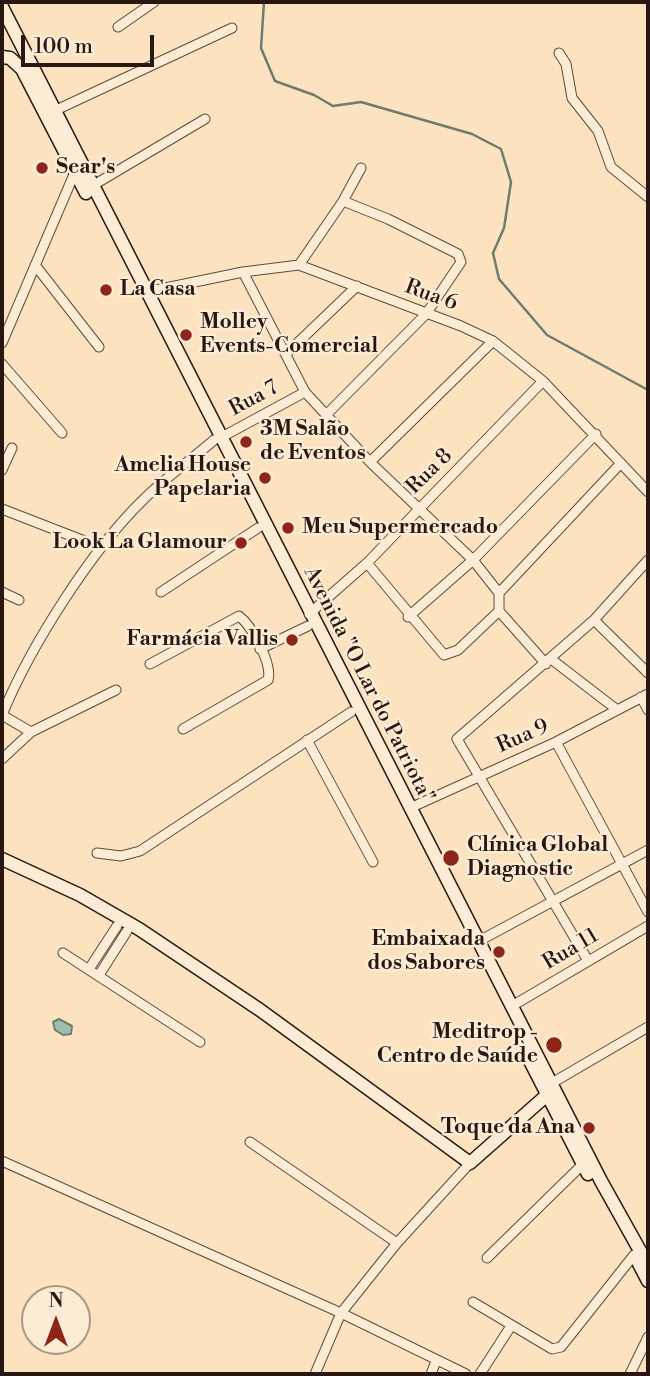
<!DOCTYPE html>
<meta charset="utf-8">
<style>
body{margin:0}
#map{position:relative;width:650px;height:1376px;overflow:hidden;background:#fce2bf;font-family:"Libre Bodoni",serif}
canvas{display:block}
.frame{position:absolute;inset:0;border:4px solid #291811;pointer-events:none}
.north{position:absolute;left:21px;top:1285px;width:70px;height:70px;box-sizing:border-box;background:#fdecd5;border:2px solid #a89787;border-radius:50%;rotate:0deg;font-size:19px;font-weight:700;line-height:28px;text-align:center;color:#291811}
.north::after{content:'';display:block;margin:auto;width:24px;height:32px;background:#8f2418;clip-path:polygon(50% 0,100% 100%,50% 72%,0 100%)}
.scale{position:absolute;left:21px;top:35px;width:133px;height:32px;box-sizing:border-box;border:4px solid #291811;border-top:0;padding-left:9px;font-size:21px;line-height:24px;white-space:nowrap;color:#291811;-webkit-text-stroke:5px #fdecd5;paint-order:stroke}
</style>
<div id="map">
<canvas width="650" height="1376"></canvas>
<div class="frame"></div>
<div class="north">N</div>
<div class="scale">100 m</div>
</div>
<script>
const c = document.querySelector('canvas').getContext('2d');
c.lineJoin = 'round';
function fillPath(path, color) { c.fillStyle = color; c.fill(path, 'evenodd'); }
function strokePath(path, color, width, dash) { c.strokeStyle = color; c.lineWidth = width; c.lineCap = dash ? 'butt' : 'round'; c.setLineDash(dash || []); c.stroke(path); }
function drawText(font, color, halo, rows, align = 'center') {
  c.font = font + ' "Libre Bodoni",serif'; c.lineWidth = 5; c.setLineDash([]); c.textBaseline = 'middle'; c.strokeStyle = halo; c.fillStyle = color; for (const [text, x, y, turn = 0] of rows) {
    c.save(); c.translate(x, y); c.rotate((+turn || 0) * Math.PI / 180); c.textAlign = isNaN(turn) ? turn : align; if (halo) c.strokeText(text, 0, 0); c.fillText(text, 0, 0); c.restore();
  }
}
const water = new Path2D(`
 M59 1019 72 1026 71 1034 63 1035 55 1030 53 1022Z`);
fillPath(water, '#9fbeaf');
strokePath(water, '#707c70', 2);
strokePath(new Path2D(`
 M264 2 261 48 275 81 314 95 333 106 361 102 472 134 501 149 511 182 504 228 493 253 499 279 547 335 648 390`), '#707c70', 2.5);
const street = new Path2D(`
 M118 27 154 2
 M559 53 566 64 572 98 598 131 611 167 648 197
 M54 111 232 28
 M92 186 205 119
 M35 265 99 347
 M299 265 343 201 361 168
 M243 272 305 392 370 462 473 560 499 593
 M146 292 243 272 299 265 461 326 493 341 543 381 648 492
 M2 343 75 172
 M286 354 357 286
 M2 364 62 433
 M326 415 426 314 461 262 458 254 388 219 343 201
 M220 438 305 392
 M370 462 493 341
 M2 470 12 448
 M2 509 87 542
 M367 563 444 655 458 650 499 611
 M2 592 19 600
 M161 592 258 528
 M309 614 367 563 543 381
 M408 617 473 560 596 434
 M594 620 648 673
 M260 649 308 626
 M551 659 616 709
 M150 664 239 616C251 625 273 664 268 680L183 729
 M546 664 499 611V593L621 463
 M641 697 648 710
 M2 715C30 647 91 550 144 499 165 478 191 460 214 440
 M2 715 31 732
 M307 740 373 862
 M556 742 648 912
 M2 759 31 732 116 690
 M410 808 556 742 648 694
 M97 853 121 856 140 851 351 712
 M479 941 648 850
 M63 953 200 1042
 M587 959 457 739 594 620 648 560
 M89 969 117 926
 M99 975 127 931
 M512 1006 648 926
 M552 1083 648 1027
 M250 1142 397 1243
 M2 1161 341 1313 466 1374
 M487 1258 583 1164
 M473 1302 552 1349 561 1347 634 1255
 M315 1374 341 1313 397 1243 470 1163
 M431 1374 436 1361
 M480 1374 511 1326
 M630 1374 648 1337`);
const secondary = new Path2D(`
 M2 7 601 1181 648 1265
 M2 57 10 58 22 69 86 193
 M2 859 80 895 139 929 260 1010 470 1163 547 1095
 M526 1053 588 1174
 M637 1260 648 1281`);
strokePath(street, '#5e4a3c', 11);
strokePath(secondary, '#291811', 15);
strokePath(street, '#fdecd5', 9);
strokePath(secondary, '#fdecd5', 12);
for (const [x, y, r, color] of [
 [42,168,7,"#8f2418"],
 [106,290,7,"#8f2418"],
 [186,335,7,"#8f2418"],
 [246,442,7,"#8f2418"],
 [265,478,7,"#8f2418"],
 [288,528,7,"#8f2418"],
 [241,543,7,"#8f2418"],
 [292,640,7,"#8f2418"],
 [451,858,9,"#8f2418"],
 [499,952,7,"#8f2418"],
 [554,1045,9,"#8f2418"],
 [589,1128,7,"#8f2418"]
]) { const dot = new Path2D(); dot.arc(x, y, r, 0, 2 * Math.PI); c.fillStyle = color; c.fill(dot); strokePath(dot, '#fdecd5', 2.5); }
drawText('bold 21px', '#291811', '#fdecd5', [
 ["Sear's",56,168],
 ["La Casa",120,290],
 ["Molley",200,323],
 ["Events-Comercial",200,347],
 ["3M Salão",260,430],
 ["de Eventos",260,454],
 ["Amelia House",251,466,"right"],
 ["Papelaria",251,490,"right"],
 ["Meu Supermercado",302,528],
 ["Look La Glamour",227,543,"right"],
 ["Farmácia Vallis",278,640,"right"],
 ["Clínica Global",467,846],
 ["Diagnostic",467,870],
 ["Embaixada",485,940,"right"],
 ["dos Sabores",485,964,"right"],
 ["Meditrop -",538,1033,"right"],
 ["Centro de Saúde",538,1057,"right"],
 ["Toque da Ana",575,1128,"right"]
], 'left');
drawText('21px', '#291811', '#fdecd5', [
 ["Rua 6",431,296,20],
 ["Rua 7",254,399,-28],
 ["Rua 8",430,472,-45],
 ["Avenida \"O Lar do Patriota\"",368,685,63],
 ["Rua 9",523,737,-24],
 ["Rua 11",571,950,-31]
]);
</script>
